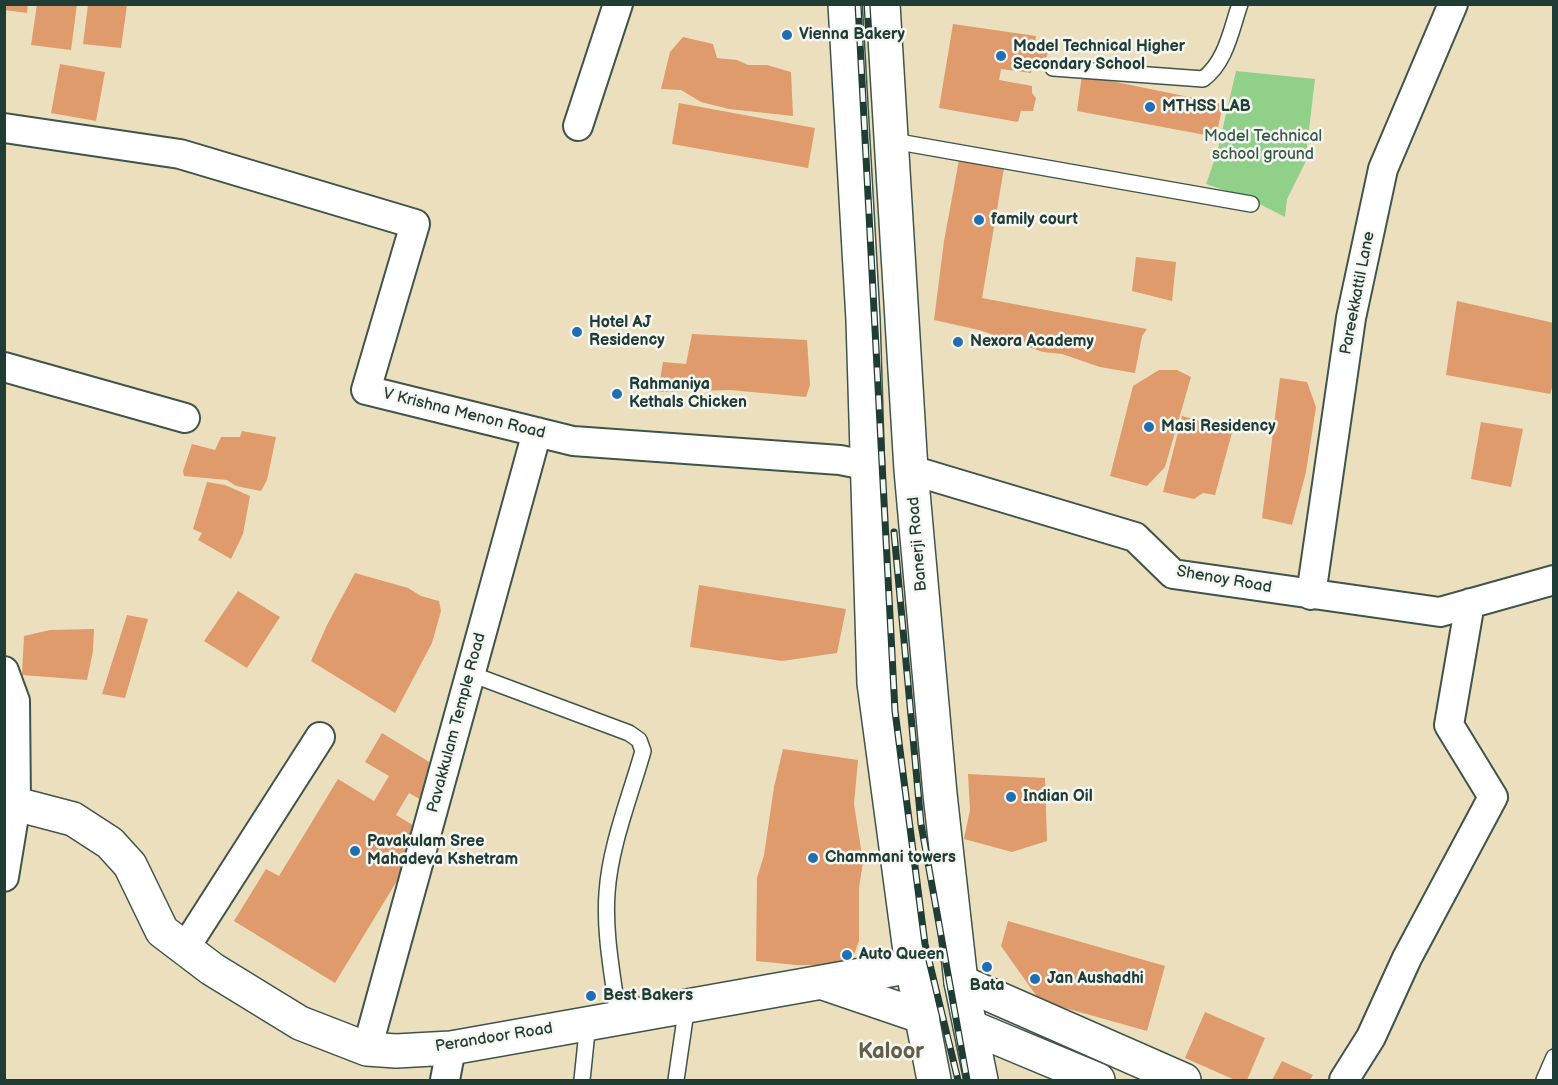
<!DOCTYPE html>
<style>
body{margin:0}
#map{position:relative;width:1558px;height:1085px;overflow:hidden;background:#ecdfbe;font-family:"Balsamiq Sans",sans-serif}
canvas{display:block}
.frame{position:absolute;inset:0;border:6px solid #1f3d34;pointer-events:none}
</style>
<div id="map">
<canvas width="1558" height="1085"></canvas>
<div class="frame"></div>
</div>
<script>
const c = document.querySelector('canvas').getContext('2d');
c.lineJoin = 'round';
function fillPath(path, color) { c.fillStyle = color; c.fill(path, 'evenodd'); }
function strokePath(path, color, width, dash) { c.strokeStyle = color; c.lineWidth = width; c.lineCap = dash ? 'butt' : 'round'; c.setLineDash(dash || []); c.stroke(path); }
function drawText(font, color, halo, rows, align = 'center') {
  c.font = font + ' "Balsamiq Sans",sans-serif'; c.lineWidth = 5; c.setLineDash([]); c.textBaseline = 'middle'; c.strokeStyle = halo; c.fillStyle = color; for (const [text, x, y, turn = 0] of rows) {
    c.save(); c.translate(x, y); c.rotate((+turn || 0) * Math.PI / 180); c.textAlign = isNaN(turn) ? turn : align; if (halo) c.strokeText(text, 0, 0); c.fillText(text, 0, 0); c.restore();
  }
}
fillPath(new Path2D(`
 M1236 71 1315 79 1305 163 1287 199 1285 217 1248 198 1206 184 1217 153Z`), '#90d088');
fillPath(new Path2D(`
 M4 4H28L27 13 4 10Z
 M37 4H77L71 50 31 45Z
 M88 5H127L121 48 83 44Z
 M953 24 1036 36 1034 49H1048L1046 63 1032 66 1031 73 1001 69 999 80 1032 86V93L1036 98 1033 111H1021L1018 122 939 108Z
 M683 37 713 44 717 58 737 60 748 65H767L791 72 793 116 729 109 701 102 681 90 661 89 670 52Z
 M60 64 105 72 96 121 51 113Z
 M1082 75 1223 104 1216 137 1077 111Z
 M679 103 815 128 808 168 672 144Z
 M959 160H981L1004 168 982 298 1147 329 1142 336 1135 373 1100 367 1062 354 1043 352 979 330 934 320 944 241Z
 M1136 257 1176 262 1172 301 1132 291Z
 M1457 301 1554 323V382L1550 394 1446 375Z
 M692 334 807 340 810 385 806 397 730 390 658 392 663 362 686 364Z
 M1159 370H1177L1191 377 1165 467 1147 486 1110 476 1133 386Z
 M1280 378 1307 382 1316 407 1306 472 1292 525 1262 518Z
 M1182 416 1233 429 1215 495 1203 493 1194 499 1163 492Z
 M1481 422 1523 429 1511 487 1471 479Z
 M242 431 276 437 267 480 261 491 236 486 227 480 184 476 183 471 192 444 215 450 221 437H240Z
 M207 482 225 485 250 496 243 534 231 559 198 540 202 533 193 529Z
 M355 573 408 588 421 596 439 601 441 611 432 643 395 713 311 661 327 625Z
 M699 585 846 609 837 653 782 661 690 647Z
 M238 591 280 617 247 668 204 641Z
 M127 615 148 619 125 698 102 694Z
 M94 629 93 651 87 680 22 675 24 636 50 630Z
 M382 733 444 771 425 802 409 793 396 815 426 833 335 983 234 921 266 869 279 876 338 779 374 801 389 776 365 762Z
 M783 749 858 760 854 804 863 862 859 888V941L852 960 833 965H796L756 961 757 878 764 855 774 787Z
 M968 774 1045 778 1047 841 1012 852 964 839 970 810Z
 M1008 921 1165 966 1147 1031 1040 1001 1001 946Z
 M1205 1012 1265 1038 1247 1080H1235L1185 1058Z
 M1282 1061 1313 1075 1310 1080H1272Z`), '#df9b6c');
const service = new Path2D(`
 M1053 68 1203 79C1226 62 1231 30 1240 4
 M893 141 1251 204
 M471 674 629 733 639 740 643 751C630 797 610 846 607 893 604 934 613 976 618 1017
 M582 1080 588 1022
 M676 1080 687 1005
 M1544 1080 1554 1057`);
const minor = new Path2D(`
 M578 126 618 4
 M4 128 180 154 415 224 366 390 573 441 840 460 860 464 866 468
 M4 367 185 418
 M911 470 1135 537 1173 574 1440 612 1554 580
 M1311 595 1351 318 1383 169 1453 4
 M4 671 15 701 16 804 4 877
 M185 948 320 737
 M367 1049 537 432
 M445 1080 451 1048
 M1344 1080 1371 1037 1407 958 1493 797 1449 725 1470 603`);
const secondary = new Path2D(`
 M4 801 73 819 110 843 130 865 162 931 212 969 300 1023 367 1049 396 1051 451 1048 912 966
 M961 982 1184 1080
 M826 984 923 1017
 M971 1027 1098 1080`);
const primary = new Path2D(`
 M845 4 863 320 874 683 912 966 934 1080
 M883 4 911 470 940 794 961 982 981 1080`);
strokePath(service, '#3e5549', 18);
strokePath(minor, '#3e5549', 32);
strokePath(secondary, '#3e5549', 36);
strokePath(primary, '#3e5549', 36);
strokePath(service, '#fff', 15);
strokePath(minor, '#fff', 28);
strokePath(secondary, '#fff', 33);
strokePath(primary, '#fff', 33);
const rail = new Path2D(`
 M858 4 895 711 925 944 958 1080
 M867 4 869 37
 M894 532 921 824 967 1080`);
strokePath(rail, '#1f3d34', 7);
strokePath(rail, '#f6f6f2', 4.5, [14]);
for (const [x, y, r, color] of [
 [787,35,6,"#1f6fb2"],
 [1001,56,6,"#1f6fb2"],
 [1150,107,6,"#1f6fb2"],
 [979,220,6,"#1f6fb2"],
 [577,332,6,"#1f6fb2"],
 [958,342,6,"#1f6fb2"],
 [617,394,6,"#1f6fb2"],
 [1149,427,6,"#1f6fb2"],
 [1011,797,6,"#1f6fb2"],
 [355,851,6,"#1f6fb2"],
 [813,858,6,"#1f6fb2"],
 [847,955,6,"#1f6fb2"],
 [987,967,6,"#1f6fb2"],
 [1035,979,6,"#1f6fb2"],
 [591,996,6,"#1f6fb2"]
]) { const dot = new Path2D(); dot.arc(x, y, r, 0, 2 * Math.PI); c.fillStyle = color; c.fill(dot); strokePath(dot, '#f6f6f2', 2); }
drawText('bold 16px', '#1f3d34', '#f6f6f2', [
 ["Vienna Bakery",799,35],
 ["Model Technical Higher",1013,47],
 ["Secondary School",1013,65],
 ["MTHSS LAB",1162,107],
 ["family court",991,220],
 ["Hotel AJ",589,323],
 ["Residency",589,341],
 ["Nexora Academy",970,342],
 ["Rahmaniya",629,385],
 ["Kethals Chicken",629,403],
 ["Masi Residency",1161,427],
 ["Indian Oil",1023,797],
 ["Pavakulam Sree",367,842],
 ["Mahadeva Kshetram",367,860],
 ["Chammani towers",825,858],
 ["Auto Queen",859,955],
 ["Jan Aushadhi",1047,979],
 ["Bata",987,986,"center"],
 ["Best Bakers",603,996]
], 'left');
drawText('16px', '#365a45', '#f6f6f2', [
 ["Model Technical",1263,137],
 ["school ground",1263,155]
]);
drawText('16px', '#1f3d34', '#f6f6f2', [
 ["Pareekkattil Lane",1358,293,-79],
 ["V Krishna Menon Road",464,414,14],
 ["Banerji Road",918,544,-95],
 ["Shenoy Road",1224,580,10],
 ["Pavakkulam Temple Road",457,723,-75],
 ["Perandoor Road",494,1038,-9]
]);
drawText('bold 22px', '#625e48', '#f6f6f2', [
 ["Kaloor",891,1052]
]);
</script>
